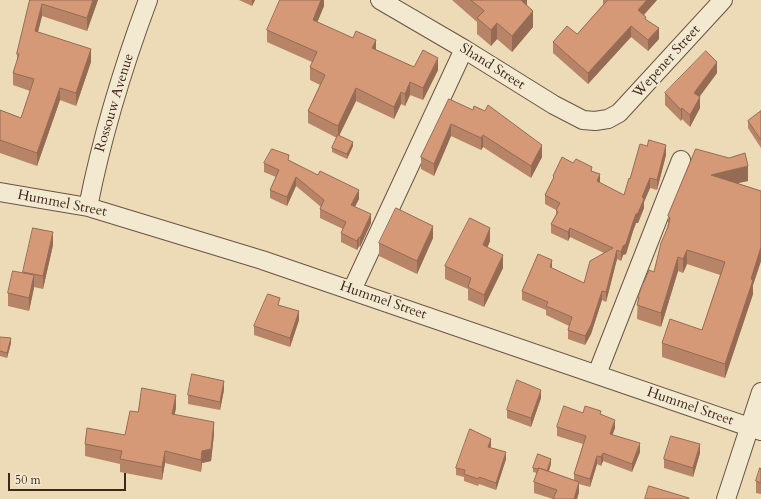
<!DOCTYPE html>
<style>
body{margin:0}
#map{position:relative;width:761px;height:499px;overflow:hidden;background:#eddbb7;font-family:Cardo,serif}
canvas{display:block}
.scale{position:absolute;left:8px;top:473px;width:118px;height:18px;box-sizing:border-box;border:2px solid #3b271c;border-top:0;padding-left:5px;font-size:12px;line-height:14px;white-space:nowrap;color:#3b271c;-webkit-text-stroke:3px #f3e8d0;paint-order:stroke}
</style>
<div id="map">
<canvas width="761" height="499"></canvas>
<div class="scale">50 m</div>
</div>
<script>
const c = document.querySelector('canvas').getContext('2d');
c.lineJoin = 'round';
function strokePath(path, color, width, dash) { c.strokeStyle = color; c.lineWidth = width; c.lineCap = dash ? 'butt' : 'round'; c.setLineDash(dash || []); c.stroke(path); }
function fillPath(path, color) { c.fillStyle = color; c.fill(path, 'evenodd'); }
function drawText(font, color, halo, rows, align = 'center') {
  c.font = font + ' Cardo,serif'; c.lineWidth = 3.5; c.setLineDash([]); c.textBaseline = 'middle'; c.strokeStyle = halo; c.fillStyle = color; for (const [text, x, y, turn = 0] of rows) {
    c.save(); c.translate(x, y); c.rotate((+turn || 0) * Math.PI / 180); c.textAlign = isNaN(turn) ? turn : align; if (halo) c.strokeText(text, 0, 0); c.fillText(text, 0, 0); c.restore();
  }
}
const street = new Path2D(`
 M380 0 464 49 554 105 583 120 595 121 608 119 619 113 723 0
 M0 192 88 207 262 260 761 431
 M88 207C102 136 123 67 148 0
 M352 290 464 49
 M597 374 681 160
 M726 499 761 392`);
strokePath(street, '#685443', 20);
strokePath(street, '#f3e8d0', 18);
fillPath(new Path2D(`
 M30 0H98L87 31 42 16 38 32 91 62 76 106 60 100 37 166 0 153V110L21 118 30 91 13 85V73L17 62V54Z
 M239 0H255L252 6Z
 M324 0V6L317 22 414 67 438 70 423 100 410 95 405 106 401 104 394 119 356 101 339 136 353 146 347 159 332 152V148L337 138 308 123V111L320 85 310 80V67L312 62 267 42V30Z
 M452 0H527V5L533 27 512 52 497 39 491 46 477 34V22Z
 M603 0H657L644 15 646 20 659 39 648 51 631 37 588 84 553 53V42L577 34 603 5Z
 M717 73 700 96V108L690 127 682 119 681 121 665 105V93Z
 M449 99 542 157 531 178 483 147 481 150 451 136 434 176 421 169V157Z
 M761 111V148L748 128V121Z
 M696 149 748 181 737 183 761 191V261L753 285V294L725 378 662 357V343L702 330 720 275 687 264 683 273 678 271 661 327 637 319 638 297 644 282 654 272 668 224V216Z
 M666 155 657 190 650 188 644 202V208L638 223H636L633 231 626 254 623 255 621 261 617 259 606 302 602 300 591 334 585 345 568 339V330L569 326 546 315V310L522 300V291L552 268 584 283 604 253 570 237 568 241 551 233V224L556 214V210L545 204V195L553 179V176L573 163 592 171 600 183 624 195 630 179Z
 M289 160 359 199 355 207 371 223 360 247 359 246 357 250 341 242V233L343 229 320 218V209L321 207 296 186 287 206 270 198V190L276 177 264 172V163Z
 M433 238 417 274 379 256V243Z
 M490 241 487 248 503 268 484 307 468 300V289L445 279V266Z
 M53 245 43 289 34 287 29 311 8 306V293L23 273V272Z
 M280 305 299 320 290 347 254 335V326Z
 M0 337 11 343 7 358 0 356Z
 M224 390 220 410 188 404V395Z
 M541 398 531 427 507 418V410Z
 M176 408 174 415 214 434 211 461 202 463 201 472 165 463 162 480 120 472V464L85 456V444L125 435 138 412Z
 M583 413 601 415 615 428 612 435 640 452 632 472 603 461 601 466 597 464 590 487 579 484V492L577 499H553L534 493V482L537 473 533 472V468L551 464 549 471 574 480V474L583 444 557 436V427Z
 M491 446 490 448 506 459 496 490 479 484 478 486 464 481V477L456 475V468Z
 M700 453 693 477 664 468V459Z
 M761 469V494L756 493V481Z`), '#b78467');
fillPath(new Path2D(`
 M93 0H98L87 31V18Z
 M252 0H255L252 6Z
 M321 0H324V6L313 33V20Z
 M519 0H527V6Z
 M647 0H657L638 21V10Z
 M42 4V16L35 43V31Z
 M533 11V27L512 52V36Z
 M497 23V39L491 46V30Z
 M631 26V37L588 84V73Z
 M659 28V39L648 51V40Z
 M376 40V53L372 48Z
 M91 49V62L76 106V93Z
 M438 58V70L423 100V88Z
 M717 62V73L694 104V93Z
 M410 82V95L405 106V94Z
 M60 88V100L37 166V153Z
 M356 88V101L338 138V126Z
 M401 92V104L394 119V107Z
 M700 97V108L690 127V115Z
 M682 108V119L681 121V110Z
 M451 124V136L434 176V164Z
 M483 135V147L481 150V138Z
 M353 142V146L347 159V154Z
 M542 145V157L531 178V166Z
 M666 145V155L657 190V180Z
 M748 166V181L711 189V175Z
 M600 174V184L597 181Z
 M296 177V186L287 206V197Z
 M650 178V188L644 202V208L638 223H636L633 231 626 254 623 255 621 261V252L623 246 642 197Z
 M359 190V199L351 214V205Z
 M371 214V223L360 247V238Z
 M433 226V238L417 274V261Z
 M490 228V241L483 258V245Z
 M570 228V237L568 241V232Z
 M53 232V245L43 289V276Z
 M359 237V246L357 250V241Z
 M761 247V261L753 285V294L725 378V364L751 279Z
 M617 250V259L606 302V292Z
 M687 250V264L683 273V259Z
 M503 255V268L484 307V295Z
 M678 257V271L661 327V313Z
 M552 260V269L550 267Z
 M34 275V288L29 311V298Z
 M602 291V300L591 334 585 345V336Z
 M299 311V320L290 347V338Z
 M11 338V343L7 358V353Z
 M224 381V390L220 410V402Z
 M541 390V398L531 427V418Z
 M176 395V408L172 427V414Z
 M615 420V428L610 442V434Z
 M214 422V434L211 461 202 463 201 472V460L202 451Z
 M491 439V446L488 454V447Z
 M640 443V452L632 472V464Z
 M700 444V453L693 477V468Z
 M165 451V463L162 480V467Z
 M506 452V459L496 490V483Z
 M603 453V461L601 466V457Z
 M597 456V464L590 487V479Z
 M551 459V464L547 476V471Z
 M579 482V492L577 499H574Z`), '#956b54');
const building = new Path2D(`
 M30 0H93L87 18 42 4 35 31 91 49 76 93 60 88 37 153 0 140V110L21 118 34 79 13 73 19 54H17Z
 M280 0H321L313 20 353 38 356 31 376 40 372 48 414 67 423 50 438 58 423 88 410 82 405 94 401 92 394 107 356 88 338 126 308 111 325 75 310 67 317 52 267 30Z
 M471 0H521L533 11 512 36 497 23 491 30 477 18 484 11Z
 M608 0H647L638 10 646 17 645 19 659 28 648 40 631 26 588 73 553 42 567 26 577 34Z
 M706 51 717 62 694 93 700 97 690 115 682 108 681 110 665 93Z
 M449 99 473 110 474 106 485 111 488 105 542 145 531 166 483 135 481 138 451 124 434 164 421 157Z
 M761 111V140L748 121Z
 M338 135 353 142 347 154 332 148Z
 M649 140 666 145 657 180 650 178 642 197 644 199 638 213 636 214 633 222 626 244 623 246 621 252 617 250 606 292 602 291 591 325 585 336 568 330 572 317 546 306 548 302 522 291 538 254 552 260 550 267 584 283 590 261 613 248 570 228 568 232 551 224 558 212 556 210 560 203 545 195 554 177 553 176 562 157 573 163 576 159 592 167 591 171 600 174 597 181 624 195 629 178 630 179 640 144 647 146Z
 M272 149 289 155 288 160 318 175 320 171 359 190 351 205 371 214 360 238 359 237 357 241 341 233 346 222 320 209 324 200 296 177 287 197 270 190 279 170 264 163Z
 M696 149 729 158 745 153 748 166 711 175 761 191V247L751 279 753 280 725 364 662 343 670 319 702 330 725 262 687 250 683 259 678 257 661 313 637 305 639 298 638 297 643 283 644 282 649 270 654 272 661 243 668 227 670 218 668 216Z
 M396 208 433 226 417 261 379 243Z
 M470 218 490 228 483 245 503 255 484 295 468 287 471 278 445 266Z
 M33 228 53 232 43 276 23 272Z
 M13 271 34 275 29 298 8 293Z
 M268 294 280 298 278 305 299 311 290 338 254 326Z
 M0 337 11 338 7 353 0 351Z
 M192 374 224 381 220 402 188 395Z
 M517 380 541 390 531 418 507 410Z
 M142 388 176 395 172 414 214 422 211 449 202 451 201 460 165 451 162 467 120 459 122 451 85 444 87 428 125 435 130 411 138 412Z
 M564 406 583 413 585 406 601 411 600 414 615 420 610 434 640 443 632 464 603 453 601 457 597 456 590 479 574 474 586 436 557 427Z
 M470 429 491 439 488 447 506 452 496 483 479 477 478 479 464 474 465 470 456 468Z
 M671 436 700 444 693 468 664 459Z
 M538 454 551 459 547 471 539 468 538 469 533 468Z
 M539 468 579 482 574 499H553L557 490 534 482Z
 M760 468 761 469V483L756 481Z
 M649 486 689 498V499H645Z`);
fillPath(building, '#d59978');
strokePath(building, '#956b54', 1);
drawText('14px', '#3b271c', '#f3e8d0', [
 ["Wepener Street",667,62,-48],
 ["Shand Street",492,67,32],
 ["Rossouw Avenue",115,103,-73],
 ["Hummel Street",62,204,11],
 ["Hummel Street",383,301,19],
 ["Hummel Street",690,407,19]
]);
</script>
